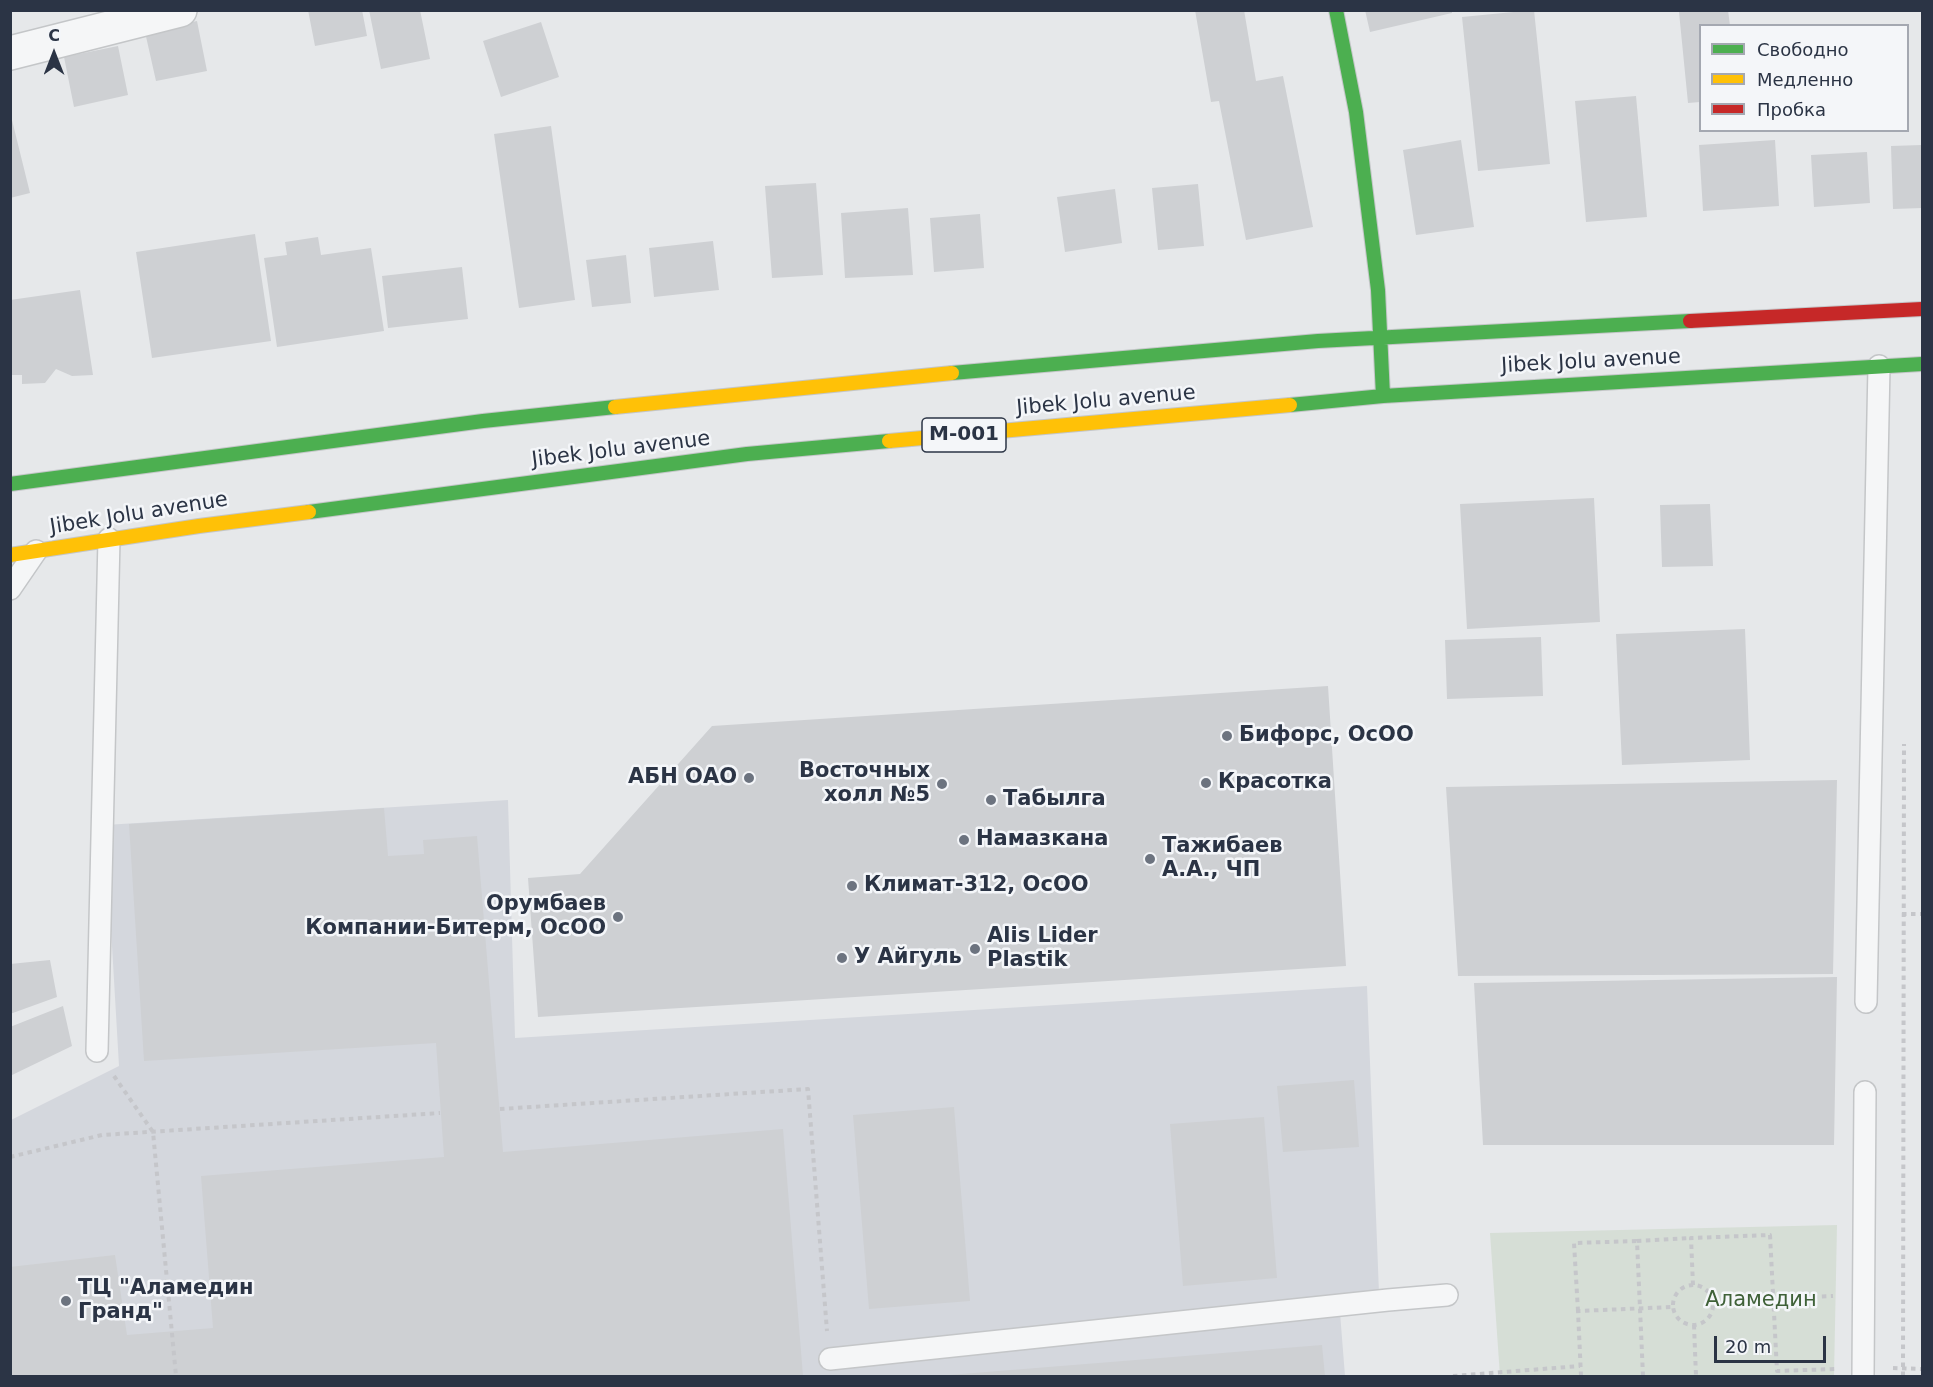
<!DOCTYPE html>
<meta charset="utf-8">
<style>
body{margin:0}
#map{position:relative;width:1933px;height:1387px;overflow:hidden;background:#e6e8ea;font-family:"DejaVu Sans",sans-serif}
canvas{display:block}
.frame{position:absolute;inset:0;border:12px solid #2b3445;pointer-events:none}
.legend{position:absolute;left:1699px;top:24px;width:210px;height:108px;box-sizing:border-box;background:#f4f6f9;border:2px solid #a4a8b1;margin:0;padding:8px 10px;list-style:none;font-size:18px;color:#2b3445}
.legend li{display:flex;align-items:center;gap:12px;height:30px}
.legend b{width:30px;border:2px solid #a4a8b1}
.north{position:absolute;left:24px;top:24px;width:60px;height:60px;-webkit-text-stroke:4px #f4f6f9;paint-order:stroke;rotate:0deg;font-size:16px;font-weight:700;line-height:24px;text-align:center;color:#2b3445}
.north::after{content:'';display:block;margin:auto;width:21px;height:27px;background:#2b3445;clip-path:polygon(50% 0,100% 100%,50% 72%,0 100%)}
.scale{position:absolute;left:1714px;top:1336px;width:112px;height:27px;box-sizing:border-box;border:3px solid #2b3445;border-top:0;padding-left:8px;font-size:18px;line-height:21px;white-space:nowrap;color:#2b3445;-webkit-text-stroke:4px #f4f6f9;paint-order:stroke}
</style>
<div id="map">
<canvas width="1933" height="1387"></canvas>
<div class="frame"></div>
<ul class="legend">
<li><b style="height:8px;background:#4caf50"></b>Свободно</li>
<li><b style="height:8px;background:#ffc107"></b>Медленно</li>
<li><b style="height:8px;background:#c62828"></b>Пробка</li>
</ul>
<div class="north">С</div>
<div class="scale">20 m</div>
</div>
<script>
const c = document.querySelector('canvas').getContext('2d');
c.lineJoin = 'round';
function fillPath(path, color) { c.fillStyle = color; c.fill(path, 'evenodd'); }
function strokePath(path, color, width, dash) { c.strokeStyle = color; c.lineWidth = width; c.lineCap = dash ? 'butt' : 'round'; c.setLineDash(dash || []); c.stroke(path); }
function drawText(font, color, halo, rows, align = 'center') {
  c.font = font + ' "DejaVu Sans",sans-serif'; c.lineWidth = 5; c.setLineDash([]); c.textBaseline = 'middle'; c.strokeStyle = halo; c.fillStyle = color; for (const [text, x, y, turn = 0] of rows) {
    c.save(); c.translate(x, y); c.rotate((+turn || 0) * Math.PI / 180); c.textAlign = isNaN(turn) ? turn : align; if (halo) c.strokeText(text, 0, 0); c.fillText(text, 0, 0); c.restore();
  }
}
fillPath(new Path2D(`
 M508 800 515 1038 1367 986 1379 1293 1339 1300 1345 1376H11V1120L119 1066 105 825Z`), '#d4d7dd');
fillPath(new Path2D(`
 M1837 1225 1834 1376H1500L1490 1233Z`), '#d6ded6');
fillPath(new Path2D(`
 M308 10H362L367 36 315 46Z
 M369 10H420L430 59 381 69Z
 M1195 10H1244L1256 81 1283 76 1313 227 1246 240 1219 101 1211 102Z
 M1365 10H1452V13L1370 32Z
 M1534 10 1550 164 1478 171 1462 17Z
 M1690 10H1728L1730 26H1700V102L1688 103 1679 12Z
 M197 21 207 71 156 81 145 32Z
 M541 22 559 77 501 97 483 41Z
 M118 46 128 95 74 107 64 57Z
 M1636 96 1647 217 1586 222 1575 101Z
 M11 116 30 193 10 198V117Z
 M551 126 575 300 519 308 494 134Z
 M1461 140 1474 227 1416 235 1403 150Z
 M1775 140 1779 206 1703 211 1699 145Z
 M1922 145V208L1893 209 1891 146Z
 M1867 152 1870 203 1814 207 1811 155Z
 M816 183 823 275 772 278 765 186Z
 M1198 184 1204 246 1158 250 1152 188Z
 M1115 189 1122 243 1065 252 1057 197Z
 M908 208 913 275 845 278 841 213Z
 M980 214 984 268 934 272 930 218Z
 M255 234 271 341 152 358 136 252Z
 M318 237 321 255 371 248 384 331 277 347 264 258 287 255 285 242Z
 M713 241 719 290 654 297 649 248Z
 M626 255 631 303 592 307 586 260Z
 M462 267 468 319 388 328 382 276Z
 M80 290 93 375 72 376 56 369 45 383 22 384V375H10V300Z
 M1594 498 1600 622 1467 629 1460 504Z
 M1710 504 1713 566 1662 567 1660 505Z
 M1745 629 1750 760 1622 765 1616 634Z
 M1541 637 1543 696 1447 699 1445 640Z
 M1328 686 1346 966 538 1017 528 878 580 874 712 726Z
 M1837 780 1833 974 1458 976 1446 787Z
 M384 808 388 856 424 854 423 840 477 836 503 1152 783 1129 803 1376H10V1267L115 1255 127 1335 213 1328 201 1176 444 1157 436 1043 144 1061 129 824Z
 M50 960 57 997 10 1014V964Z
 M1837 977 1834 1145H1483L1474 983Z
 M63 1006 72 1046 10 1076V1027Z
 M1354 1080 1359 1147 1283 1152 1277 1086Z
 M954 1107 970 1301 869 1309 853 1115Z
 M1264 1117 1277 1278 1183 1286 1170 1124Z
 M1322 1345 1325 1376H949V1375Z`), '#ced0d3');
const lane = new Path2D(`
 M10 589 36 551
 M1866 1002 1879 366
 M97 1051 109 539
 M830 1359 1388 1300 1447 1295
 M1863 1376 1865 1092`);
const street = new Path2D(`
 M10 53 180 10`);
const fast = new Path2D(`
 M1336 10 1356 112 1378 290 1383 396
 M952 373 1318 341 1690 321
 M1290 405 1383 396 1922 364
 M10 484 483 421 615 407
 M309 512 747 454 889 441`);
const slow = new Path2D(`
 M615 407 952 373
 M889 441 1290 405
 M10 555 199 526 309 512`);
const jam = new Path2D(`
 M1690 321 1922 309`);
strokePath(lane, '#c4c6c8', 24);
strokePath(street, '#c4c6c8', 36);
strokePath(fast, '#c4c6c8', 16);
strokePath(slow, '#c4c6c8', 16);
strokePath(jam, '#c4c6c8', 16);
strokePath(new Path2D(`
 M1902 914H1922
 M114 1076 153 1132 176 1376
 M500 1109 808 1089 827 1331
 M10 1157 102 1135 440 1113
 M1693 1285 1691 1238 1770 1235 1777 1371 1835 1369
 M1673 1305a20 20 0 1 1 40 0a20 20 0 1 1-40 0Z
 M1714 1302 1833 1296
 M1578 1311 1574 1243 1637 1241
 M1694 1325 1696 1376
 M1893 1368 1922 1369
 M1453 1376 1580 1366
 M1581 1376 1578 1311 1673 1307
 M1643 1376 1637 1241 1691 1238
 M1903 1376 1904 744`), '#c5c6ca', 4, [4.5, 4.5]);
strokePath(lane, '#f5f6f7', 21);
strokePath(street, '#f5f6f7', 33);
strokePath(fast, '#4caf50', 14);
strokePath(slow, '#ffc107', 14);
strokePath(jam, '#c62828', 14);
for (const [x, y, r, color] of [
 [1227,736,6,"#6c737f"],
 [749,778,6,"#6c737f"],
 [1206,783,6,"#6c737f"],
 [942,784,6,"#6c737f"],
 [991,800,6,"#6c737f"],
 [964,840,6,"#6c737f"],
 [1150,859,6,"#6c737f"],
 [852,886,6,"#6c737f"],
 [618,917,6,"#6c737f"],
 [975,949,6,"#6c737f"],
 [842,958,6,"#6c737f"],
 [66,1301,6,"#6c737f"]
]) { const dot = new Path2D(); dot.arc(x, y, r, 0, 2 * Math.PI); c.fillStyle = color; c.fill(dot); strokePath(dot, '#f4f6f9', 2); }
for (const [x, y, w] of [
 [964,435,84]
]) { const box = new Path2D(); box.roundRect(x - w / 2, y - 17, w, 34, 4.5); c.fillStyle = '#f4f6f9'; c.fill(box); strokePath(box, '#2b3445', 1.5); }
drawText('bold 20px', '#2b3445', null, [
 ["М-001",964,435]
]);
drawText('21px', '#2b3445', '#f4f6f9', [
 ["Jibek Jolu avenue",1591,362,-3],
 ["Jibek Jolu avenue",1106,401,-5],
 ["Jibek Jolu avenue",621,450,-7],
 ["Jibek Jolu avenue",139,514,-9]
]);
drawText('bold 21px', '#2b3445', '#f4f6f9', [
 ["Бифорс, ОсОО",1239,736],
 ["Восточных",930,772,"right"],
 ["холл №5",930,796,"right"],
 ["АБН ОАО",737,778,"right"],
 ["Красотка",1218,783],
 ["Табылга",1003,800],
 ["Намазкана",976,840],
 ["Тажибаев",1162,847],
 ["А.А., ЧП",1162,871],
 ["Климат-312, ОсОО",864,886],
 ["Орумбаев",606,905,"right"],
 ["Компании-Битерм, ОсОО",606,929,"right"],
 ["Alis Lider",987,937],
 ["Plastik",987,961],
 ["У Айгуль",854,958],
 ["ТЦ \"Аламедин",78,1289],
 ["Гранд\"",78,1313]
], 'left');
drawText('21px', '#3f6138', '#f4f6f9', [
 ["Аламедин",1761,1301]
]);
</script>
